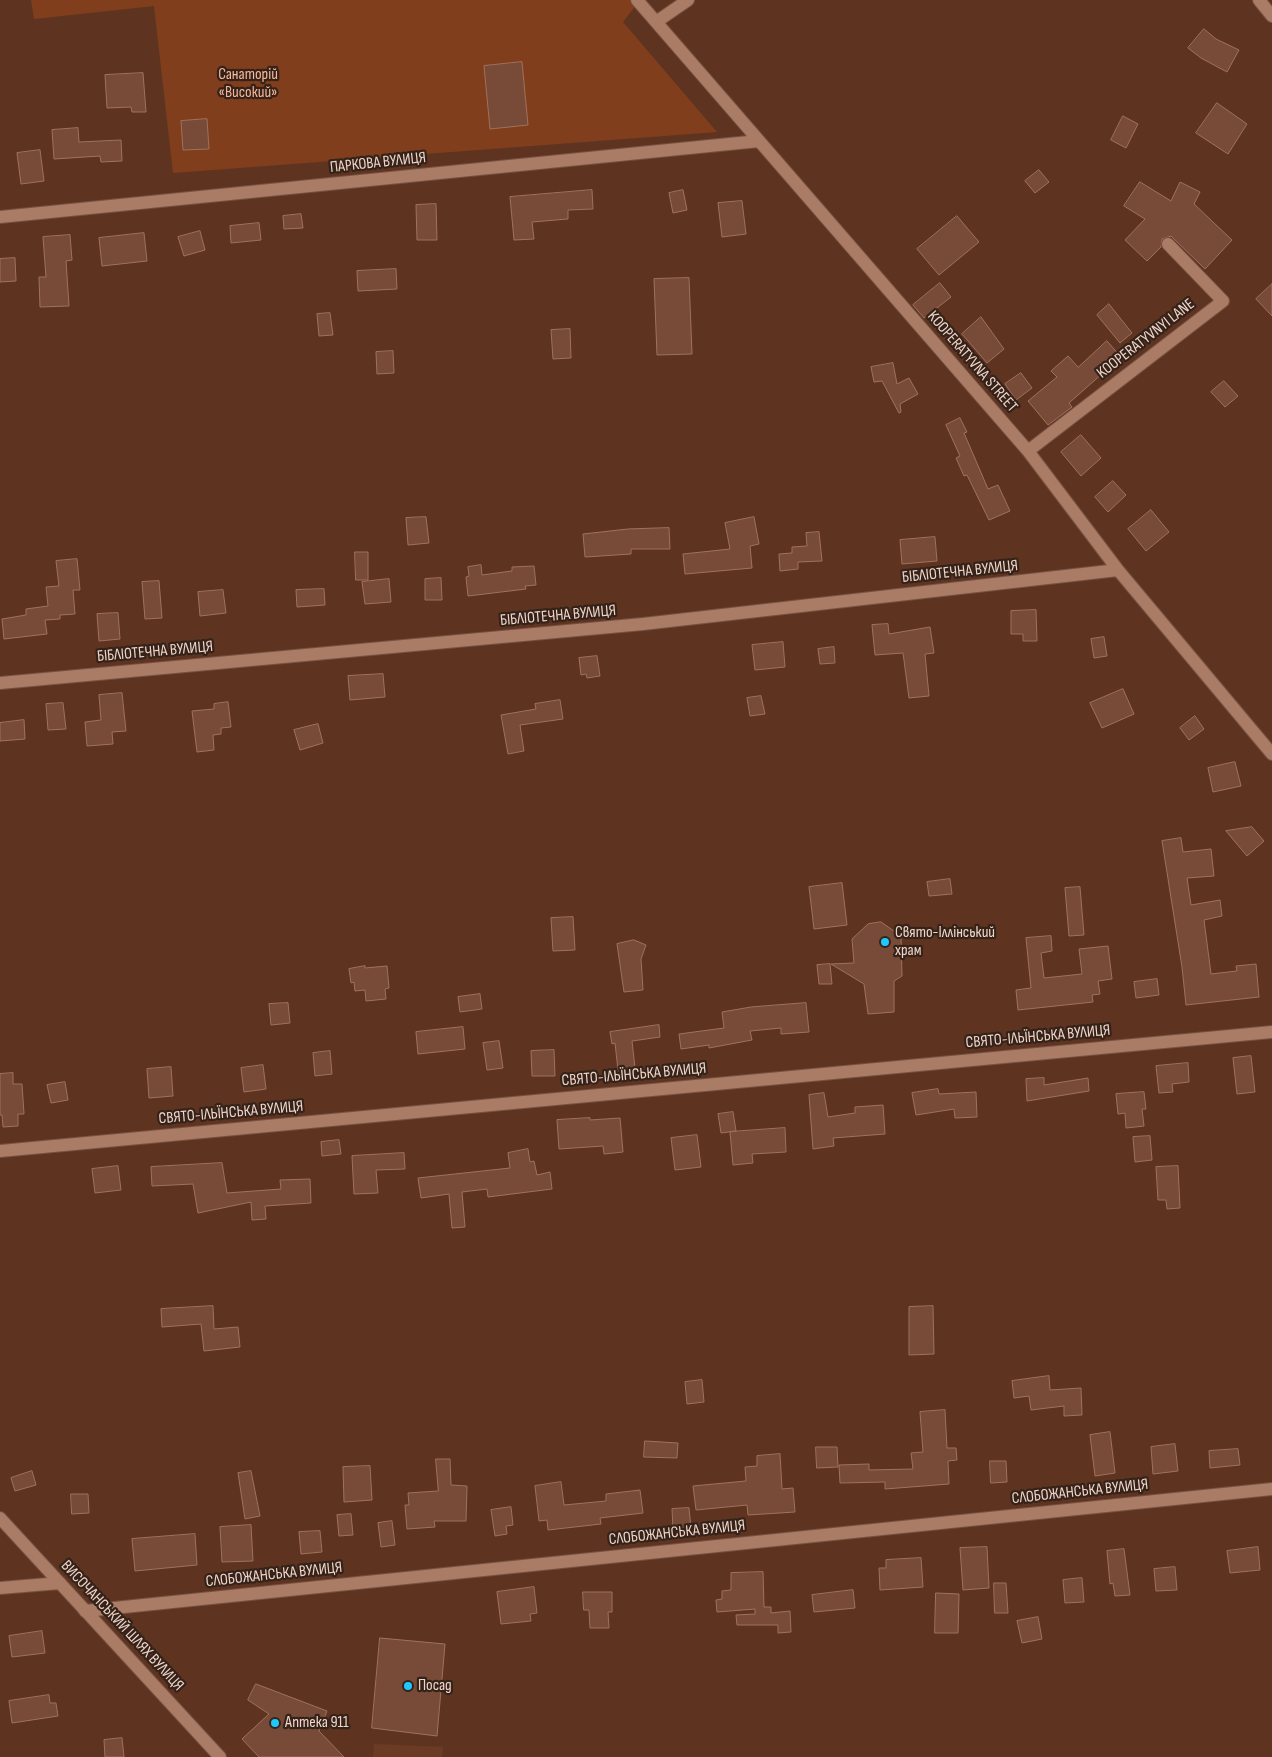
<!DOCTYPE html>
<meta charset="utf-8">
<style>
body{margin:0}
canvas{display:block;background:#5e3421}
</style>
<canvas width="1272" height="1757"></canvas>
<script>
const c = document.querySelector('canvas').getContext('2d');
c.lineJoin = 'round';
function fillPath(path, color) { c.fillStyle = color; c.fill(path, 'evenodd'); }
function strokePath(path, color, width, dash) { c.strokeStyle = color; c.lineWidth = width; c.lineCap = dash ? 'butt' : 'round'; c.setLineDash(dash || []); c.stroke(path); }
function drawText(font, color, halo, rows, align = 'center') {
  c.font = font + ' "Sofia Sans Condensed",sans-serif'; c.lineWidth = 4.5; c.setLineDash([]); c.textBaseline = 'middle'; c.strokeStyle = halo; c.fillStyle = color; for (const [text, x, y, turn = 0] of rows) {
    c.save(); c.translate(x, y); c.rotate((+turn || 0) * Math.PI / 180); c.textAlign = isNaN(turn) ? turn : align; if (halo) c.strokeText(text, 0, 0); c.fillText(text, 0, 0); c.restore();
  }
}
fillPath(new Path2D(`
 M374 1744 443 1747 442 1757H373Z`), '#6c3b23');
fillPath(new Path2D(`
 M31 0H640L623 22 717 132 173 173 154 6 34 19Z`), '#803e1d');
const building = new Path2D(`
 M1204 29 1216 39 1239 50 1227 72 1201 58 1188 48Z
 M522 62 528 125 490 129 484 66Z
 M143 73 146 112H132L131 107 107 108 105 75Z
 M1217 103 1247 124 1228 154 1196 133Z
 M1123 116 1138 124 1126 148 1111 140Z
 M207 119 209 149 183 150 181 121Z
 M78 128 79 142 121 140 122 161 101 162 100 156 54 159 52 130Z
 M40 150 44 181 21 184 17 153Z
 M1039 170 1049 182 1035 193 1025 181Z
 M1140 182 1171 201 1180 182 1200 192 1194 204 1232 240 1205 269 1171 236 1162 239 1161 247 1147 261 1125 240 1145 219 1124 206Z
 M592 190 593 209 568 210V219L532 222 534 239 514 240 510 197Z
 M683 190 687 210 673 213 669 193Z
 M742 201 746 234 722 237 718 203Z
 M436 204 437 240H417L416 205Z
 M301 214 303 228 284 229 283 216Z
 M957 216 979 242 939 275 917 249Z
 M259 223 261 240 231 243 230 226Z
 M200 231 205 250 184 256 178 237Z
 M144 233 147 261 102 266 99 238Z
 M70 235 72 260 66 261 69 306 40 307 39 277H46L43 237Z
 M15 258 16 281 0 282V259Z
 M396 269 397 289 358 291 357 271Z
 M689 278 692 354 657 355 654 279Z
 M940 283 951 297 924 318 913 305Z
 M1272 284V316L1256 299Z
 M1109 304 1132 333 1120 343 1097 315Z
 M330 313 333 335 319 336 317 314Z
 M981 317 1004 349 987 363 962 334Z
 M570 329 571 358 553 359 551 330Z
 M1107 341 1121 357 1069 403 1072 407 1048 425 1028 401 1057 377 1051 371 1068 356 1078 367Z
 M393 351 394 373 377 374 376 352Z
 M893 363 897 384 909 378 918 394 900 404 901 412 899 413 882 381 874 382 871 367Z
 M1021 373 1032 388 1016 400 1005 384Z
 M1224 381 1238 396 1225 407 1211 392Z
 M960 418 967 432 964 433 988 489 998 485 1010 511 989 520 967 475 964 476 956 458 960 456 946 425Z
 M1081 435 1101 458 1081 476 1061 452Z
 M1113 481 1126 495 1108 512 1095 497Z
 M1151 510 1169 532 1146 551 1128 529Z
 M426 517 429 543 408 545 406 518Z
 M754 517 759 544 750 546 752 568 685 574 683 554 730 549 725 523Z
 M669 528 670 549H631V554L585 557 583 534 628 529Z
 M819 532 822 561 798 562V569L780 571 779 554 792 553V547L807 546 806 533Z
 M935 537 937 561 902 564 900 540Z
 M355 552H368V580H356Z
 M77 559 80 590H73L75 614 60 615V619L45 620 47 634 4 639 2 619 26 615V609L48 606 46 587 59 586 56 561Z
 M481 565 482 575 512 571V567L534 566 536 585 525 586 526 589 468 596 466 577 469 576 468 567Z
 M441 578 442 600H425V579Z
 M389 579 391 602 365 604 362 582Z
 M159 581 162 618 145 619 142 582Z
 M324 589 325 605 297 607 296 590Z
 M223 590 226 613 200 616 198 592Z
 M1036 610 1037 641H1023V634H1011V611Z
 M118 613 120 639 99 641 97 614Z
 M888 624 889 634 930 627 934 653 925 654 929 696 909 698 903 653 875 655 872 625Z
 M1104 637 1107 656 1094 658 1091 639Z
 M783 642 785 667 755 670 752 645Z
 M834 647 835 663 820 664 818 649Z
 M597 656 600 676 587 678 586 674 581 675 579 658Z
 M383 674 385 697 350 700 348 676Z
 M1123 689 1134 714 1102 728 1090 703Z
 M122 693 126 731 112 732 113 744 87 746 85 722 101 720 99 695Z
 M761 696 765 714 750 716 747 698Z
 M560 700 563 719 520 725 524 751 508 754 501 715 536 709 535 704Z
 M228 702 231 727 221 728V734L213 735 214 750 197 752 192 711 214 709V704Z
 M63 703 66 729 48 730 46 704Z
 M1195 716 1204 729 1189 740 1180 728Z
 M24 720 25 739 0 741V723Z
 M318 724 323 743 300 750 294 730Z
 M1235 762 1241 786 1213 792 1208 768Z
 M1252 827 1264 841 1247 856 1226 831Z
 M1181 838 1183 852 1211 849 1214 876 1187 878 1191 905 1220 900 1222 916 1204 920 1211 974 1237 971 1236 966 1256 964 1259 997 1186 1005 1182 967 1162 841Z
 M950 879 952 894 929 896 927 882Z
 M842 883 847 925 814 929 809 887Z
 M1080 887 1084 935 1069 936 1065 888Z
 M573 917 575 950 553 951 551 918Z
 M881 922 901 936 902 976 894 981V1012L868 1014 864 984 831 964 854 963 852 939 868 924Z
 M1051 936 1052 951 1041 953 1044 978 1082 974 1079 949 1108 946 1112 979 1098 981 1100 994 1092 995 1093 1002 1018 1010 1016 990 1031 988 1026 938Z
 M634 940 646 945 641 959 643 990 624 992 617 944Z
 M830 964 832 984H819L817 965Z
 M365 966V968L387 966 389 988 385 989 386 999 366 1001 365 990 355 991 354 982 351 983 349 969Z
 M1157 979 1159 995 1136 998 1134 982Z
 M480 994 482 1009 460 1012 458 997Z
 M288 1003 290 1023 271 1025 269 1004Z
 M806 1003 809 1032 781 1034V1028L750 1031 752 1040 709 1048V1045L681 1049 679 1034 724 1028 722 1012 751 1007Z
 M659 1025 660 1037 632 1041 635 1068 618 1070 615 1043 612 1044 610 1032Z
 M463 1027 465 1049 418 1054 416 1032Z
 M499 1041 503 1068 487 1070 483 1043Z
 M554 1050 555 1076H532L531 1051Z
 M330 1051 332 1074 315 1076 313 1053Z
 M1251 1056 1255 1092 1237 1094 1233 1058Z
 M1188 1063 1189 1082 1172 1084 1173 1092 1159 1093 1156 1066Z
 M263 1065 266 1089 244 1092 241 1068Z
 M171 1067 173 1096 149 1098 147 1069Z
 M13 1073V1084H22L24 1114H18V1126L3 1127 2 1115H0V1074Z
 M1044 1078V1085L1088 1078 1089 1091 1027 1101 1026 1079Z
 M65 1082 68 1100 51 1103 47 1085Z
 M938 1089 939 1094 976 1092 977 1117 955 1118 954 1109 916 1115 912 1093Z
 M1144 1092 1146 1109H1142L1144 1126 1126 1128 1125 1113 1118 1114 1116 1094Z
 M824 1093 828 1117 855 1113V1107L883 1105 885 1134 833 1138 834 1146 813 1149 809 1095Z
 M733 1112 736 1131 721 1133 718 1114Z
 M590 1118V1120L620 1118 623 1152 604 1154 603 1146 559 1149 557 1120Z
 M785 1128 786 1152 752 1154 753 1163 733 1165 730 1132Z
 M697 1135 701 1167 675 1170 671 1138Z
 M1150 1136 1152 1160 1135 1162 1133 1137Z
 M339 1140 341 1154 322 1156 321 1142Z
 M528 1149 530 1162 534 1161 537 1175 550 1172 552 1189 488 1197 487 1189 462 1192 465 1227 452 1228 449 1194 421 1198 418 1178 510 1168 508 1153Z
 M404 1153 405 1169 376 1170 378 1193 354 1194 352 1156Z
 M222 1163 227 1193 281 1189 280 1180 310 1179 311 1203 265 1206 266 1219 252 1220 251 1202 198 1213 193 1184 152 1186 151 1167Z
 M118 1166 121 1190 95 1193 92 1169Z
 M1178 1166 1180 1208 1167 1209 1166 1200H1158L1156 1167Z
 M213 1306 214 1329 238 1327 240 1347 204 1351 201 1324 162 1327 161 1309Z
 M933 1306 934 1354 909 1355V1307Z
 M1049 1376 1050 1390 1081 1388 1082 1415 1064 1416V1406L1031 1410 1029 1396 1014 1398 1012 1381Z
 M702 1380 704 1402 687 1404 685 1382Z
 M945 1410 947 1448H956L957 1460 948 1461 949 1484 885 1489V1482L840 1483 839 1465 869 1464V1470L913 1469 911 1453 923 1452 920 1412Z
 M1110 1432 1115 1473 1095 1476 1090 1435Z
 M645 1441 678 1443 677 1458 644 1457Z
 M1175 1444 1178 1471 1153 1474 1151 1447Z
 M816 1447H837L838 1467 817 1468Z
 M1238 1449 1240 1465 1210 1468 1209 1451Z
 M780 1454 782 1489 793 1488 795 1512 748 1515 747 1505 696 1510 693 1486 746 1481 745 1467 757 1466V1456Z
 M436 1459H450L451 1485 467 1486 466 1521H434L435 1527 407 1529 405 1505H409L408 1493 438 1491Z
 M990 1461H1006L1007 1482 991 1483Z
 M370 1466 372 1500 344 1502 343 1467Z
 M32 1471 36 1485 15 1491 11 1478Z
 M251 1471 260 1516 245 1519 238 1473Z
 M561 1482 564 1505 606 1501V1494L640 1490 643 1513 600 1518 601 1524 548 1530 547 1520 539 1521 535 1486Z
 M71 1494H88L89 1513 72 1514Z
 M511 1507 513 1525 506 1526 507 1534 495 1536 491 1510Z
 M689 1508 691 1528 673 1529 672 1509Z
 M351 1514 353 1535 339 1536 337 1515Z
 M392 1521 395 1545 381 1547 378 1523Z
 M251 1525 253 1561 222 1562 220 1527Z
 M320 1531 322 1552 301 1554 299 1532Z
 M195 1534 197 1565 135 1571 132 1539Z
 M987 1547 989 1588 963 1590 960 1548Z
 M1258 1547 1260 1570 1230 1573 1227 1551Z
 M1124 1549 1130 1595 1115 1596 1113 1583 1110 1584 1107 1551Z
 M921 1558 923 1587 880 1590 879 1568H886V1560Z
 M1175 1567 1177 1590 1156 1591 1154 1569Z
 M763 1572 764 1607H771V1613L790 1611 791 1632 778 1633V1625H737L736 1615 755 1614V1609L717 1612 716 1600 722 1599V1591L731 1590V1573Z
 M1082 1578 1084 1602 1065 1603 1063 1580Z
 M994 1583H1006L1008 1613H995Z
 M534 1587 537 1613 530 1614 531 1621 501 1624 497 1592Z
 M853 1590 855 1608 814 1612 812 1595Z
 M583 1592H612V1612H608L609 1628H590L589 1610H584Z
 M936 1593 959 1594 958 1633H935Z
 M1038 1617 1042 1639 1022 1643 1017 1621Z
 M42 1631 45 1653 12 1657 9 1636Z
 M380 1638 445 1644 437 1736 372 1728Z
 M256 1684 327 1711 319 1731 344 1757H259L242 1739 269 1714 248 1700Z
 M49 1695 50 1703H56L58 1716 12 1723 9 1701Z
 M122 1738 124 1757H105L104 1740Z`);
fillPath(building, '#774b37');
strokePath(building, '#a0715c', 1);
const street = new Path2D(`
 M637 0 1028 451 1118 570 1272 754
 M1259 0 1272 16
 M656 22 688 0
 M0 217 759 141
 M1028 451 1223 301 1168 244
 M0 683 643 624 1118 570
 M0 1151 1272 1032
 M0 1588 60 1583
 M85 1611 1272 1489`);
const secondary = new Path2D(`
 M0 1518 220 1757`);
strokePath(street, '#765241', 14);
strokePath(secondary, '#765241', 14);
strokePath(street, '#aa7b65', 12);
strokePath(secondary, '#aa7b65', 12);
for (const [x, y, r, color] of [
 [885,942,5,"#1ec9fd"],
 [408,1686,5,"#1ec9fd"],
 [275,1723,5,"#1ec9fd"]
]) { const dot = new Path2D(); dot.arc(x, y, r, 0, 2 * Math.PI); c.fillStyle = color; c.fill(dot); strokePath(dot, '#352219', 2); }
drawText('16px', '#f7b89c', '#352219', [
 ["Санаторій",248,75],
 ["«Високий»",248,93]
]);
drawText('16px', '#f0d6ca', '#352219', [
 ["ПАРКОВА ВУЛИЦЯ",378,163,-6],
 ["KOOPERATYVNYI LANE",1146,339,-38],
 ["KOOPERATYVNA STREET",972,362,49],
 ["БІБЛІОТЕЧНА ВУЛИЦЯ",960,572,-6],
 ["БІБЛІОТЕЧНА ВУЛИЦЯ",558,616,-5],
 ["БІБЛІОТЕЧНА ВУЛИЦЯ",155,652,-5],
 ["СВЯТО-ІЛЬЇНСЬКА ВУЛИЦЯ",1038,1037,-5],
 ["СВЯТО-ІЛЬЇНСЬКА ВУЛИЦЯ",634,1075,-5],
 ["СВЯТО-ІЛЬЇНСЬКА ВУЛИЦЯ",231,1113,-5],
 ["СЛОБОЖАНСЬКА ВУЛИЦЯ",1080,1492,-6],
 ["СЛОБОЖАНСЬКА ВУЛИЦЯ",677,1533,-6],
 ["СЛОБОЖАНСЬКА ВУЛИЦЯ",274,1575,-6],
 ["ВИСОЧАНСЬКИЙ ШЛЯХ ВУЛИЦЯ",122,1626,47]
]);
drawText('16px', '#f0d6ca', '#352219', [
 ["Свято-Іллінський",895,933],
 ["храм",895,951],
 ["Посад",418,1686],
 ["Аптека 911",285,1723]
], 'left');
</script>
